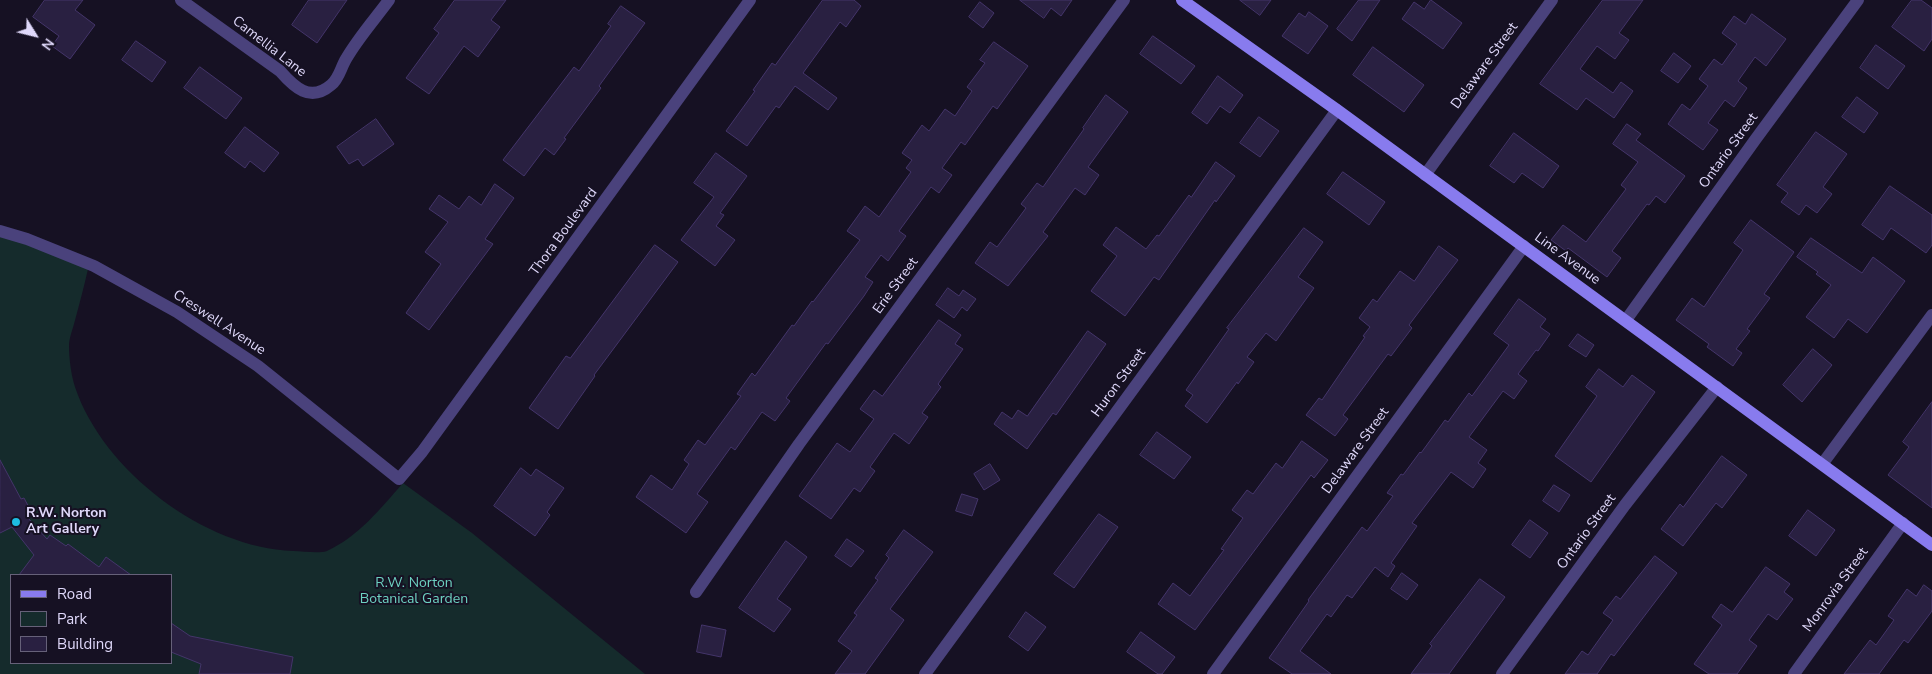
<!DOCTYPE html>
<style>
body{margin:0}
#map{position:relative;width:1932px;height:674px;overflow:hidden;background:#161123;font-family:"Nunito Sans",sans-serif}
canvas{display:block}
.legend{position:absolute;left:10px;top:574px;width:162px;height:90px;box-sizing:border-box;background:#161123;border:1px solid #666179;margin:0;padding:6px 9px;list-style:none;font-size:15px;color:#dfd8fa}
.legend li{display:flex;align-items:center;gap:10px;height:25px}
.legend b{width:25px;border:1px solid #666179}
.north{position:absolute;left:10px;top:10px;width:50px;height:50px;-webkit-text-stroke:4px #161123;paint-order:stroke;rotate:126deg;font-size:14px;font-weight:700;line-height:20px;text-align:center;color:#dfd8fa}
.north::after{content:'';display:block;margin:auto;width:18px;height:22px;background:#dfd8fa;clip-path:polygon(50% 0,100% 100%,50% 72%,0 100%)}
</style>
<div id="map">
<canvas width="1932" height="674"></canvas>
<ul class="legend">
<li><b style="height:6px;background:#887bee"></b>Road</li>
<li><b style="height:14px;background:#152b2c"></b>Park</li>
<li><b style="height:14px;background:#292041"></b>Building</li>
</ul>
<div class="north">N</div>
</div>
<script>
const c = document.querySelector('canvas').getContext('2d');
c.lineJoin = 'round';
function fillPath(path, color) { c.fillStyle = color; c.fill(path, 'evenodd'); }
function strokePath(path, color, width, dash) { c.strokeStyle = color; c.lineWidth = width; c.lineCap = dash ? 'butt' : 'round'; c.setLineDash(dash || []); c.stroke(path); }
function drawText(font, color, halo, rows, align = 'center') {
  c.font = font + ' "Nunito Sans",sans-serif'; c.lineWidth = 4; c.setLineDash([]); c.textBaseline = 'middle'; c.strokeStyle = halo; c.fillStyle = color; for (const [text, x, y, turn = 0] of rows) {
    c.save(); c.translate(x, y); c.rotate((+turn || 0) * Math.PI / 180); c.textAlign = isNaN(turn) ? turn : align; if (halo) c.strokeText(text, 0, 0); c.fillText(text, 0, 0); c.restore();
  }
}
fillPath(new Path2D(`
 M0 236 25 242 88 269C84 287 79 305 74 324 72 331 69 339 69 346 69 358 71 375 75 387 103 471 205 548 293 551 303 551 318 554 327 551 359 536 380 509 403 483L472 533 645 674H0ZM11 575H171V663H11Z`), '#152b2c');
const building = new Path2D(`
 M45 0H83L75 10 95 25 70 59 52 46 59 36 33 17Z
 M309 0H347L317 43 292 25Z
 M455 0H506L491 20 500 27 478 57 464 46 429 94 406 78 439 33 434 29Z
 M823 0H854L861 6 846 27 840 22 803 73 837 98 828 110 795 86 779 108 776 106 747 146 726 131 755 91 753 90 772 63 775 65Z
 M1020 0H1072L1061 16 1051 8 1044 18Z
 M1240 0H1271L1260 15Z
 M1359 0H1380L1352 41 1337 29Z
 M1431 0 1462 23 1443 49 1402 19 1414 2 1424 9Z
 M1603 0H1643L1619 33 1629 40 1615 59 1597 46 1580 69 1613 93 1621 82 1633 91 1614 118 1586 98 1577 110 1540 84Z
 M1912 0H1921L1932 8V39L1924 51 1892 27Z
 M980 2 994 13 983 28 969 17Z
 M621 6 645 23 599 86 601 88 564 138 566 139 554 155 545 148 524 176 503 160 574 67 579 71 611 26 608 24Z
 M1309 12 1328 26 1308 54 1282 36 1299 13 1305 17Z
 M1752 14 1786 39 1766 66 1755 57 1738 81 1747 88 1734 107 1725 100 1708 123 1718 130 1703 150 1668 124 1682 104 1690 110 1708 86 1699 79 1714 59 1722 65 1737 44 1722 33 1734 16 1745 24Z
 M1153 36 1195 66 1181 84 1140 54Z
 M136 41 166 62 152 82 122 60Z
 M994 42 1028 66 997 109 993 106 965 145 961 142 942 168 952 175 939 193 931 187 899 231 906 236 888 261 881 255 865 277 873 282 864 296 828 344 826 343 786 398 790 401 775 421 762 412 735 450 731 447 697 494 708 502 686 533 636 497 651 475 672 490 689 464 684 460 698 440 705 445 741 396 737 394 752 373 755 376 792 325 794 326 812 301 813 302 860 240 847 231 865 206 879 217 911 172 906 168 912 160 902 153 922 125 929 131 945 109 955 116 972 91 967 87 985 63 980 60Z
 M1876 45 1905 66 1888 89 1860 68Z
 M1373 47 1424 85 1404 112 1353 75Z
 M1674 53 1691 66 1678 83 1661 71Z
 M200 67 242 98 226 119 184 88Z
 M1218 76 1243 95 1230 113 1220 106 1207 124 1192 113Z
 M1106 95 1128 112 1088 167 1099 175 1085 195 1075 188 1043 232 1048 236 1008 286 975 263 990 242 997 247 1026 208 1021 204 1037 183 1043 187 1084 129 1083 128Z
 M1857 97 1878 113 1864 133 1842 117Z
 M1259 117 1279 131 1260 157 1240 143Z
 M376 119 394 144 363 166 358 159 349 164 337 147Z
 M1627 124 1641 134 1636 140 1685 176 1665 203 1656 196 1649 205 1647 204 1612 251 1621 258 1607 277 1568 248 1566 251 1551 240 1563 225 1586 242 1626 189 1621 185 1638 162 1613 144Z
 M245 127 279 153 264 172 250 161 245 168 225 153Z
 M1816 132 1847 154 1823 187 1832 194 1817 213 1806 205 1799 215 1781 202 1788 193 1777 185Z
 M1514 133 1559 166 1543 188 1522 173 1514 183 1490 166Z
 M716 153 747 176 720 213 724 215 716 226 735 240 715 266 681 240 714 197 694 183Z
 M1216 162 1235 176 1216 202 1215 200 1159 280 1154 277 1125 316 1091 291 1117 256 1103 245 1116 227 1146 249 1157 235 1159 236 1189 195 1191 197Z
 M1343 172 1385 202 1369 225 1327 194Z
 M495 184 514 198 485 239 493 244 429 330 406 313 441 264 425 252 448 222 429 209 439 195 459 209 469 196 481 205Z
 M1890 186 1932 215V245L1926 253 1891 228 1883 240 1862 225Z
 M1751 220 1794 252 1764 294 1770 298 1747 329 1750 331 1736 349 1742 353 1733 366 1707 347 1709 344 1676 320 1692 298 1704 307 1743 250 1734 243Z
 M1304 228 1323 242 1298 277 1314 288 1276 341 1266 333 1247 357 1254 362 1238 384 1237 382 1207 423 1185 406 1193 395 1186 390 1229 329 1227 328Z
 M1811 238 1862 273 1873 257 1905 281 1867 333 1848 319 1834 338 1806 317 1831 285 1816 274 1818 272 1797 257Z
 M655 245 678 262 594 375 595 376 558 429 529 408 566 356 570 358Z
 M1439 246 1458 260 1409 325 1412 328 1391 356 1388 354 1343 415 1348 419 1335 436 1306 415 1319 398 1322 400 1365 337 1363 336 1370 327 1359 318 1373 299 1377 302 1400 271 1414 281Z
 M948 288 959 296 963 290 976 299 967 311 962 307 954 318 936 305Z
 M1519 299 1546 319 1540 327 1550 334 1538 351 1536 350 1518 374 1527 381 1514 399 1503 391 1469 437 1487 450 1478 463 1486 469 1473 488 1451 472 1412 523 1417 526 1391 563 1395 566 1388 577 1375 567 1352 598 1347 595 1331 617 1327 614 1300 651 1331 674H1292L1269 658 1309 601 1308 600 1362 527 1367 531 1393 496 1387 493 1401 474 1403 475 1420 452 1421 453 1445 420 1448 422 1469 393 1472 396 1509 345 1494 334Z
 M939 320 961 335 955 344 963 349 938 384 941 387 922 413 928 417 909 444 894 433 870 467 875 471 860 492 854 488 831 519 799 496 837 443 850 452 874 419 860 409 874 390 882 396Z
 M1088 331 1106 344 1056 415 1053 413 1027 449 994 424 1002 412 1012 419 1018 410 1027 416Z
 M1578 334 1594 345 1586 357 1569 346Z
 M1813 349 1832 365 1802 402 1783 385Z
 M1599 369 1623 387 1632 375 1655 392 1591 482 1555 456 1597 396 1586 387Z
 M1932 402V508L1888 475 1909 447 1903 442Z
 M1157 432 1191 457 1174 479 1140 455Z
 M1302 441 1328 460 1314 478 1311 475 1195 630 1158 604 1173 583 1190 596 1224 550 1221 549 1243 518 1232 510 1247 490 1253 494 1276 463 1282 468Z
 M1722 456 1747 475 1722 508 1716 503 1683 546 1661 529 1680 504 1683 507Z
 M0 460 21 499 24 498 33 515 28 518 47 539 50 535 66 546 68 544 99 567 106 557 131 575H19L34 555 12 527 0 533Z
 M990 464 1000 480 984 490 974 474Z
 M521 468 531 476 536 469 564 488 547 512 550 515 535 536 494 506Z
 M1554 485 1570 495 1559 512 1543 501Z
 M962 494 978 499 972 516 956 511Z
 M1808 510 1835 530 1816 556 1789 536Z
 M1099 514 1118 527 1074 588 1054 574Z
 M1530 520 1548 533 1530 558 1512 545Z
 M904 530 933 552 890 609 904 620 865 674H835L852 651 838 641 857 615 854 613 878 580 875 578 889 558 886 555Z
 M847 539 864 551 851 567 835 556Z
 M786 541 807 557 777 599 791 609 774 632 739 608Z
 M1655 556 1677 573 1614 656 1611 654 1597 674H1565L1582 651 1588 655 1613 620 1603 613 1616 596 1620 599Z
 M1766 567 1790 584 1784 592 1793 599 1777 620 1768 614 1749 640 1757 646 1737 674H1709L1694 664 1722 625 1712 617 1721 604 1732 612Z
 M1402 573 1418 585 1407 600 1391 589Z
 M1480 579 1505 597 1449 674H1411L1432 646 1430 644Z
 M1924 585 1932 591V611L1908 643 1904 640 1879 674H1844L1870 640 1876 645 1894 620 1888 616 1907 589 1916 596Z
 M1026 612 1046 627 1028 651 1009 637Z
 M171 623 190 636 293 657 290 674H199L201 664 171 652Z
 M702 625 726 630 721 657 697 652Z
 M1141 632 1175 657 1162 674H1158L1127 652Z`);
fillPath(building, '#292041');
strokePath(building, '#44356a', 1);
strokePath(new Path2D(`
 M181 0 280 71C294 87 310 103 331 85 339 79 341 67 346 59 358 38 375 19 389 0
 M1425 175 1552 0
 M0 231 27 239 94 266 177 312 258 366 399 479 422 452 750 0
 M1626 320 1755 140 1858 0
 M1823 463 1932 315
 M696 592 799 444 1124 0
 M925 674 1337 110
 M1213 674 1524 246
 M1502 674 1625 505 1717 387`), '#4a427c', 12);
strokePath(new Path2D(`
 M1794 674 1903 523`), '#4a427c', 12);
strokePath(new Path2D(`
 M1182 0 1337 110 1932 545`), '#887bee', 12);
for (const [x, y, r, color] of [
 [16,522,5,"#1dbce1"]
]) { const dot = new Path2D(); dot.arc(x, y, r, 0, 2 * Math.PI); c.fillStyle = color; c.fill(dot); strokePath(dot, '#161123', 2); }
drawText('14px', '#dfd8fa', '#161123', [
 ["Camellia Lane",269,47,38],
 ["Delaware Street",1485,66,-54],
 ["Ontario Street",1729,151,-54],
 ["Thora Boulevard",564,232,-54],
 ["Line Avenue",1567,259,36],
 ["Erie Street",896,286,-54],
 ["Creswell Avenue",219,323,33],
 ["Huron Street",1119,383,-54],
 ["Delaware Street",1356,451,-54],
 ["Ontario Street",1587,532,-54],
 ["Monrovia Street",1836,590,-54]
]);
drawText('bold 14px', '#dfd8fa', '#161123', [
 ["R.W. Norton",26,514],
 ["Art Gallery",26,530]
], 'left');
drawText('14px', '#6dd1c1', '#161123', [
 ["R.W. Norton",414,584],
 ["Botanical Garden",414,600]
]);
</script>
